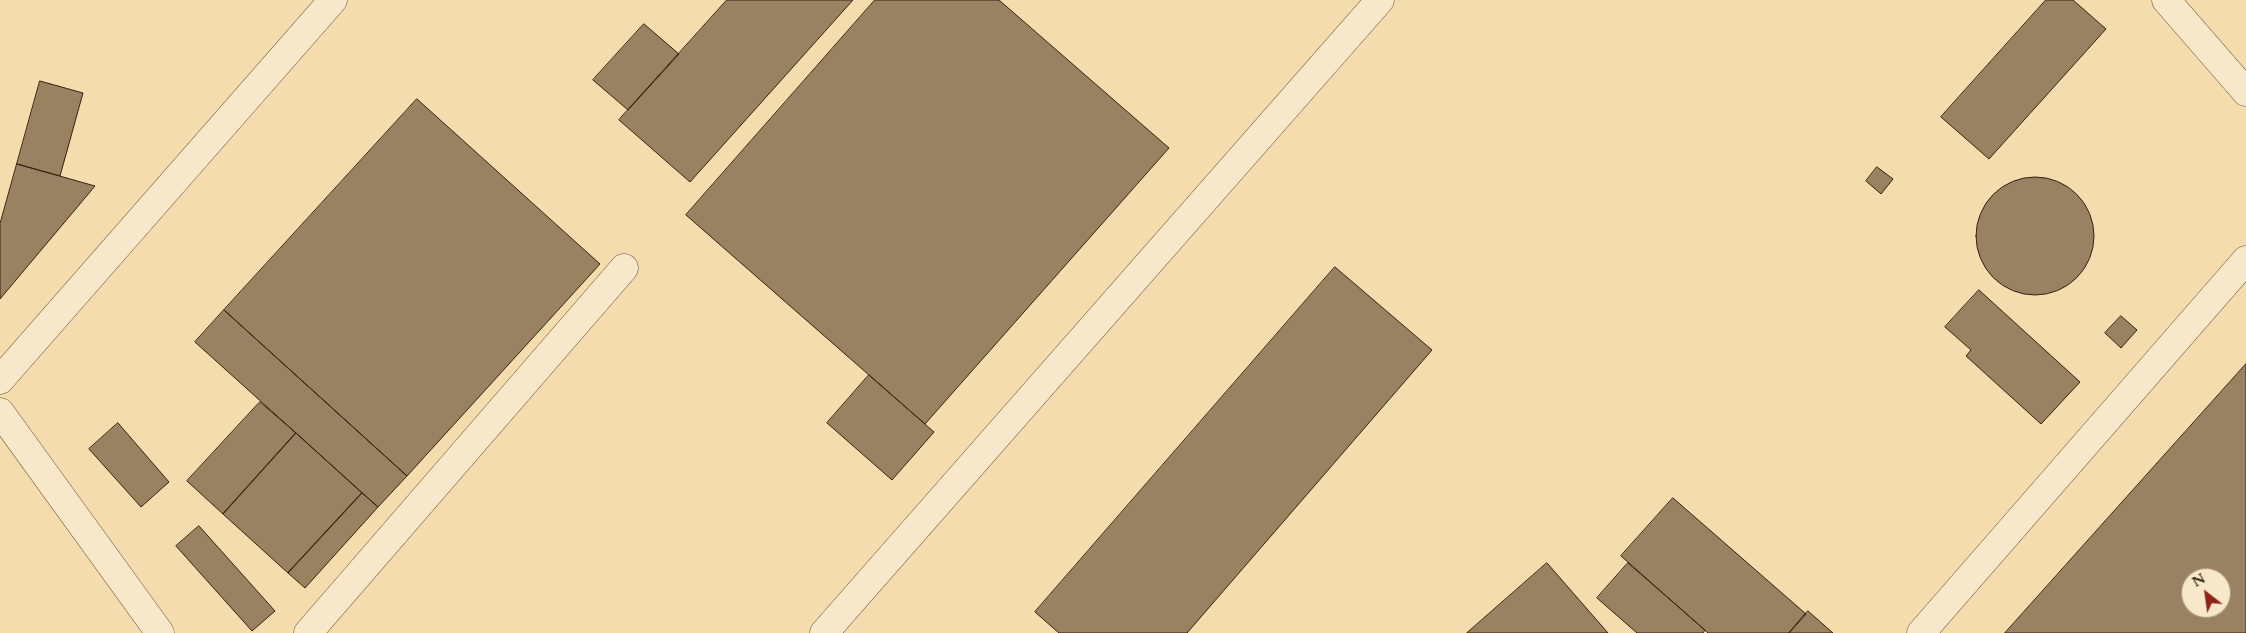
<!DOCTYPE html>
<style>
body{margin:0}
#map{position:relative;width:2246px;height:633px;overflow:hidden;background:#f5dcad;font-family:Cardo,serif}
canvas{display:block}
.north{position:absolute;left:2181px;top:568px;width:50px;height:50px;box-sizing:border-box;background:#f8e8ca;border:1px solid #aa9880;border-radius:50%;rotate:330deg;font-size:14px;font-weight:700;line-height:20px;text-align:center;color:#362111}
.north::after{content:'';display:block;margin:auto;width:18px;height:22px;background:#8f2418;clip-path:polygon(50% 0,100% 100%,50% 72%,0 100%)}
</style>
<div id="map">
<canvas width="2246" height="633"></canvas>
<div class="north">N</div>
</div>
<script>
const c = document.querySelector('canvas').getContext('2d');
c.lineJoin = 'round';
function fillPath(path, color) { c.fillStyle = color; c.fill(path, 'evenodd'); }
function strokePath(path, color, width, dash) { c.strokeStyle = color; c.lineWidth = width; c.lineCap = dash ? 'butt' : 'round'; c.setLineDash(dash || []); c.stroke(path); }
const building = new Path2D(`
 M727 0H853L690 182 619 120Z
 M875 0H999L1169 148 925 424 686 215Z
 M2046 0H2073L2106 29 1989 159 1941 117Z
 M644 24 679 54 628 110 593 80Z
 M40 81 83 93 60 176 17 164Z
 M417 99 600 264 407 476 224 310Z
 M17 164 95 186 0 299V224Z
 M1877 167 1893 179 1881 194 1866 181Z
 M1976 236a59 59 0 1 1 118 0a59 59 0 1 1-118 0Z
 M1335 267 1432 350 1187 633H1059L1035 612Z
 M1979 290 2080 382 2041 424 1966 356 1971 350 1945 327Z
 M224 310 407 476 378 507 195 342Z
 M2121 316 2137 330 2121 348 2105 333Z
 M2246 364V633H2005ZM2191 578H2221V608H2191Z
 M869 375 934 432 892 480 827 423Z
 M260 402 296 433 223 514 187 481Z
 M118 423 169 482 141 507 89 449Z
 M296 433 362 493 288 573 223 514Z
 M362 493 378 507 305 588 288 573Z
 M1673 498 1806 614 1789 633H1708L1621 556Z
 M199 526 275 611 252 631 176 546Z
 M1547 563 1608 633H1467Z
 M1628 563 1705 630 1703 633H1637L1597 598Z
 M1808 611 1833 633H1789Z`);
fillPath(building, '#998262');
strokePath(building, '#362111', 1);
const minor = new Path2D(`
 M2166 0 2246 92
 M0 380 333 0
 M0 412 160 633
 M308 633 624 268
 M824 633 1380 0
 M1921 633 2246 260`);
strokePath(minor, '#665038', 29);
strokePath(minor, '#f8e8ca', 28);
</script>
